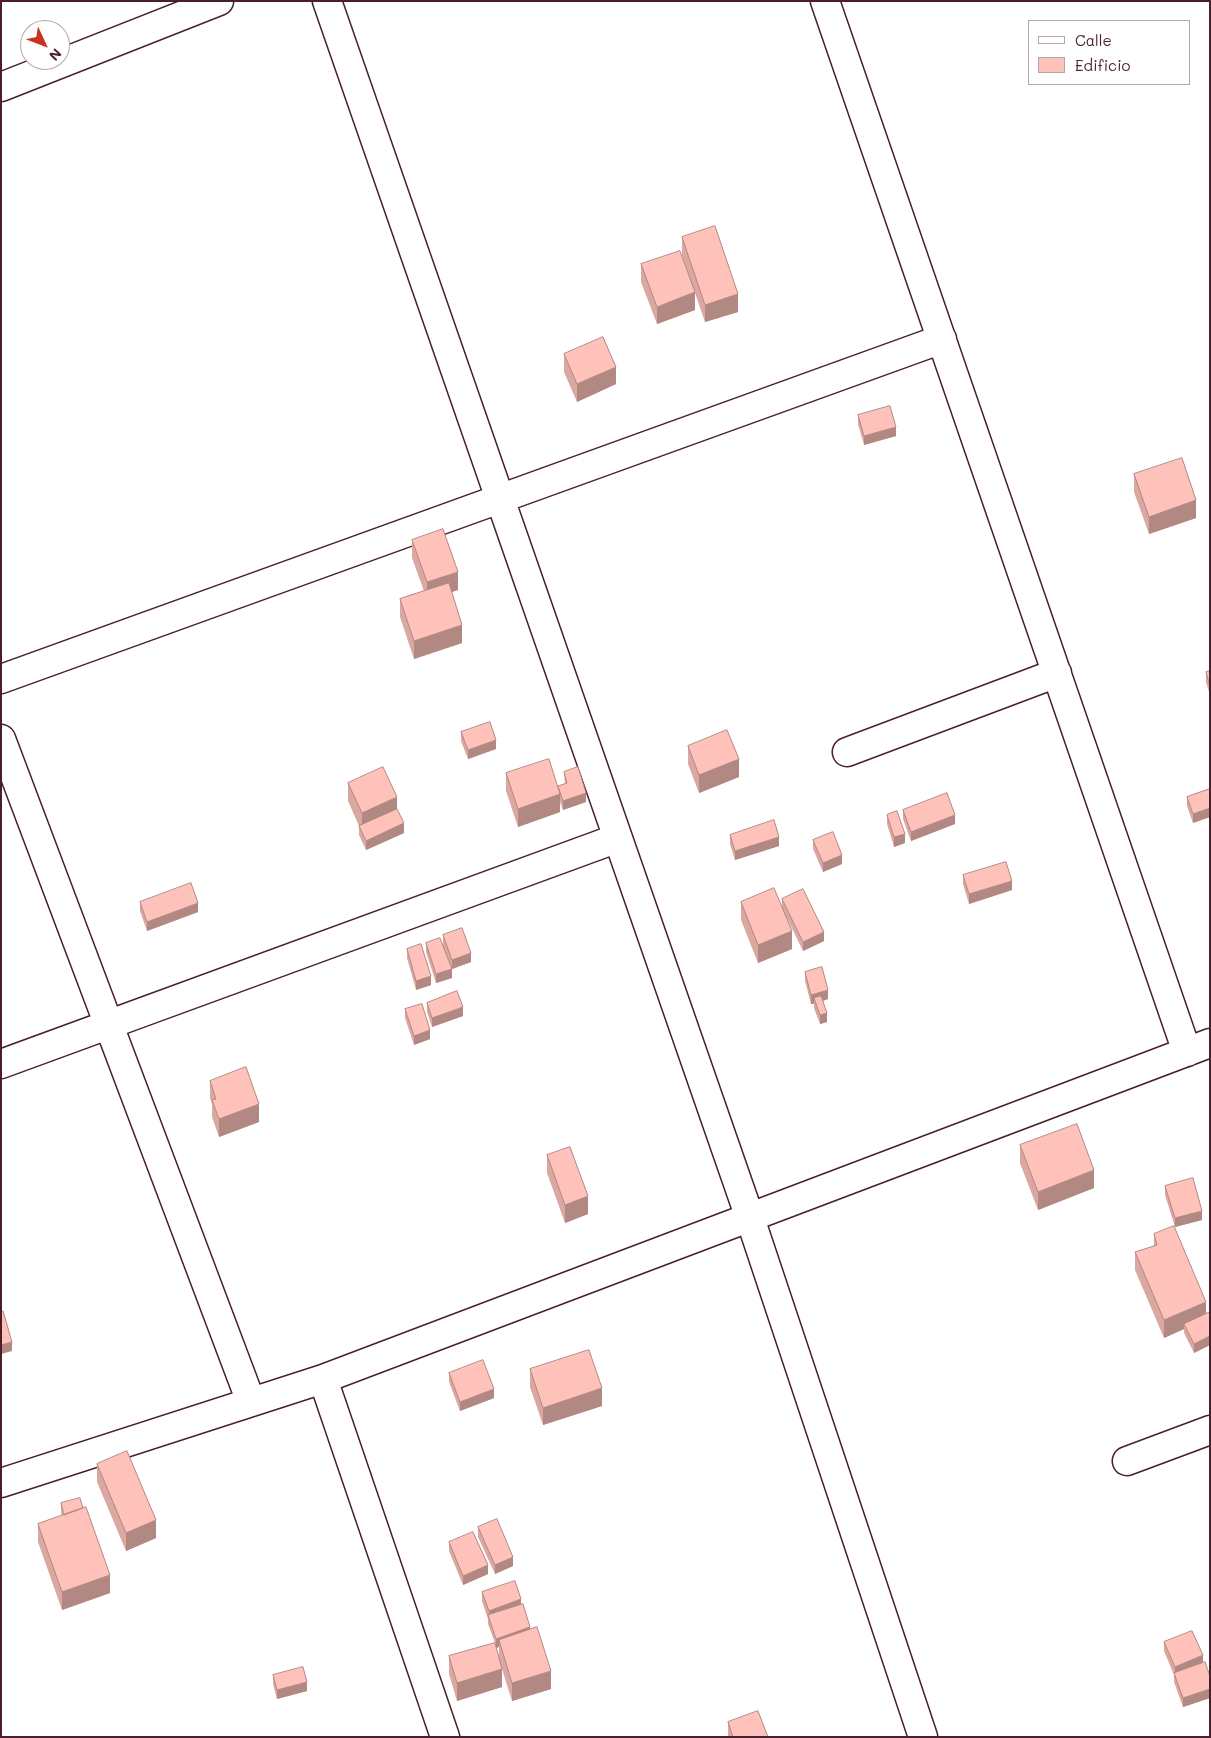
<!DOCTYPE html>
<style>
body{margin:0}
#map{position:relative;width:1211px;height:1738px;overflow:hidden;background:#fff;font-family:Mali,sans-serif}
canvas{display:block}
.frame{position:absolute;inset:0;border:2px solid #4a1f2b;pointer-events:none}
.legend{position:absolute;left:1028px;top:20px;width:162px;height:65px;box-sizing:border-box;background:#fff;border:1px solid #b7a5aa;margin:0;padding:6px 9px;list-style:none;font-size:15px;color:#4a1f2b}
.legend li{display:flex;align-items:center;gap:10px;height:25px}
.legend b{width:25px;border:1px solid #b7a5aa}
.north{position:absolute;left:20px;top:20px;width:50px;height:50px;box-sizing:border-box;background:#fff;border:1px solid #b7a5aa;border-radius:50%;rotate:133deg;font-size:14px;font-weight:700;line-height:20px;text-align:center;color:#4a1f2b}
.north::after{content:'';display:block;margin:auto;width:18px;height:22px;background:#c8321e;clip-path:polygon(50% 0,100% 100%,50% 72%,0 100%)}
</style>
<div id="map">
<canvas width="1211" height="1738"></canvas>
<div class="frame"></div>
<ul class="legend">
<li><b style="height:6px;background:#fff"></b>Calle</li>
<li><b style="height:14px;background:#fec2bb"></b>Edificio</li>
</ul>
<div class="north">N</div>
</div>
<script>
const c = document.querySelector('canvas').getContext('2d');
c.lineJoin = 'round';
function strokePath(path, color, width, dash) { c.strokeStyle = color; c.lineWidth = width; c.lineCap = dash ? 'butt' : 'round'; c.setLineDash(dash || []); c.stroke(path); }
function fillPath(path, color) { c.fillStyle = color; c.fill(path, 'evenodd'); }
const minor = new Path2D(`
 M327 1 750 1218 923 1737
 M825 1 1187 1052
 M1 87 219 1
 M1 679 942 339
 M1 739 251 1402
 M847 752 1057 673
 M1 1064 618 838
 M323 1379 445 1737
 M1127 1461 1210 1430
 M1 1483 323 1379 1210 1043`);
strokePath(minor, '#4a1f2b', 31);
strokePath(minor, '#fff', 28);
fillPath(new Path2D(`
 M682 237 738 312 705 322 695 293V310L657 324 641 282V264L690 279 682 255Z
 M564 354 616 384 577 402 564 372Z
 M858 415 896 436 864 445 858 424Z
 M1134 474 1196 518 1149 534 1134 492Z
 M412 540 458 590 451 592 462 643 414 659 400 617V599L424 591 412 558Z
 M1210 671V695L1206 682V672Z
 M1210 711V731L1209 729Z
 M461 732 496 749 468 759 461 741Z
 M688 746 739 777 699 793 688 764Z
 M564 772 586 802 563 810 560 802V812L518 827 506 791V773L558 788 565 784Z
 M348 783 397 810 404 833 366 850 359 835V826L348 801Z
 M1210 789V817L1193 823 1187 806V797Z
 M903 810 955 824 911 841 903 819Z
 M887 815 905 843 894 847 887 824Z
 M730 835 779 846 735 860 730 844Z
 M813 840 842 864 823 872 813 849Z
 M963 875 1012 890 969 904 963 884Z
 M782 899 824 941 803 951 787 918 792 949 758 963 741 920V902L782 906Z
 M140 902 198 912 147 931 140 911Z
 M443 935 471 962 452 969V978L436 983 426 952V943L443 944Z
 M407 949 431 985 416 990 407 958Z
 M805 972 828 999 823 1001 827 1022 820 1024 814 1008V1004H811L805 981Z
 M427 1003 463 1016 432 1027 427 1012Z
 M405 1009 430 1039 414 1045 405 1018Z
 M210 1081 259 1122 219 1137 212 1117V1104L210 1098Z
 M1020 1145 1094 1188 1038 1210 1020 1163Z
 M547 1155 588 1214 565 1223 547 1173Z
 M1165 1186 1202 1220 1175 1227 1165 1195Z
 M1154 1234 1206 1314 1210 1312V1345L1194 1353 1184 1333V1329L1164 1338 1135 1270V1252L1154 1246Z
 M530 1369 602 1406 543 1425 530 1387Z
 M449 1373 494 1398 460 1411 449 1382Z
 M97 1464 156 1538 126 1551 97 1482Z
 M61 1503 83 1508 110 1593 62 1610 38 1542V1524L62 1516 61 1512Z
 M478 1527 513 1566 495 1574 478 1537Z
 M449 1542 488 1574 463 1585 449 1551Z
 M482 1592 521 1604 551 1689 512 1701 502 1669V1687L457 1701 449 1674V1656L495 1643 488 1624V1619L482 1601ZM499 1647V1656L496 1648Z
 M1164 1642 1203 1663 1210 1676V1698L1183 1707 1174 1682V1675L1164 1651Z
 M273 1675 307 1691 277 1699 273 1684Z
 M728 1722 768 1737H728Z`), '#daa7a1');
fillPath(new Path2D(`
 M695 292V310L657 324V307Z
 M738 294V312L705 322V305Z
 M616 367V384L577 402V384Z
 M896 427V436L864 445V436Z
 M1196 500V518L1149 534V517Z
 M458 572V590L427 600V582Z
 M462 625V643L414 659V641Z
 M496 740V749L468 759V750Z
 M739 759V777L699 793V775Z
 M586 793V802L563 810V801Z
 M560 794V812L518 827V809Z
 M397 797V815L362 831V813Z
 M1210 808V817L1193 823V814Z
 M955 815V824L911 841V832Z
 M404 823V833L366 850V841Z
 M905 834V843L894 847V837Z
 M779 837V846L735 860V851Z
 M842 855V864L823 872V863Z
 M1012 881V890L969 904V894Z
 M198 903V912L147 931V922Z
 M792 931V949L758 963V945Z
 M824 932V941L803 951V942Z
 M471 953V962L452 969V960Z
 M452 969V978L436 983V974Z
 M431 976V985L416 990V981Z
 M828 990V999L816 1003 814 998V1004H811V995Z
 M463 1007V1016L432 1027V1018Z
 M827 1013V1022L820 1024V1015Z
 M430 1030V1039L414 1045V1036Z
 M259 1104V1122L219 1137V1119Z
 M1094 1170V1188L1038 1210V1192Z
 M588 1196V1214L565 1223V1205Z
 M1202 1211V1220L1175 1227V1218Z
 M1206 1302V1320L1184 1324V1329L1164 1338V1320Z
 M1210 1336V1345L1194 1353V1344Z
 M12 1342V1351L1 1354V1345Z
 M602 1388V1406L543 1425V1408Z
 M494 1389V1398L460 1411V1402Z
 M156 1520V1538L126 1551V1533Z
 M513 1557V1566L495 1574V1565Z
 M488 1565V1574L463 1585V1576Z
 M110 1575V1593L62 1610V1592Z
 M521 1599V1608L489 1616V1611Z
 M530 1627V1636L499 1640V1647L496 1648V1639Z
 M1203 1655V1664L1175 1676V1667Z
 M502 1669V1687L457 1701V1683Z
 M551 1671V1689L512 1701V1683Z
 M307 1682V1691L277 1699V1690Z
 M1210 1689V1698L1183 1707V1698Z`), '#b28883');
const building = new Path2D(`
 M715 226 738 294 705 305 682 237Z
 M680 251 695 292 657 307 641 264Z
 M603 337 616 367 577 384 564 354Z
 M890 406 896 427 864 436 858 415Z
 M1182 458 1196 500 1149 517 1134 474Z
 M443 529 458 572 427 582 412 540Z
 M449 583 462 625 414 641 400 599Z
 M1210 671V686L1206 672Z
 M490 722 496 740 468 750 461 732Z
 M727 730 739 759 699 775 688 746Z
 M549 759 560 794 518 809 506 773Z
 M383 767 397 797 362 813 348 783Z
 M578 767 586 793 563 801 558 786 567 783 564 772Z
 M1210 789V808L1193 814 1187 797Z
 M947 793 955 815 911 832 903 810Z
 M397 809 404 823 366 841 359 826Z
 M897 811 905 834 894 837 887 815Z
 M774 820 779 837 735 851 730 835Z
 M833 832 842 855 823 863 813 840Z
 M1006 862 1012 881 969 894 963 875Z
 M191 883 198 903 147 922 140 902Z
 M774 888 792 931 758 945 741 902Z
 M803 889 824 932 803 942 782 899Z
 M462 928 471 953 452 960 443 935Z
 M440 938 452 969 436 974 426 943Z
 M421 944 431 976 416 981 407 949Z
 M822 967 828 990 811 995 805 972Z
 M457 991 463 1007 432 1018 427 1003Z
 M821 996 827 1013 820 1015 814 998Z
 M422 1004 430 1030 414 1036 405 1009Z
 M246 1067 259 1104 219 1119 212 1100 216 1099 210 1081Z
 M1077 1124 1094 1170 1038 1192 1020 1145Z
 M570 1147 588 1196 565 1205 547 1155Z
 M1193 1178 1202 1211 1175 1218 1165 1186Z
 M1174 1226 1206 1302 1164 1320 1135 1252 1157 1245 1154 1234Z
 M1 1311H3L12 1342 1 1345Z
 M1210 1312V1336L1194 1344 1184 1324Z
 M589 1350 602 1388 543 1408 530 1369Z
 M483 1360 494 1389 460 1402 449 1373Z
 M127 1451 156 1520 126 1533 97 1464Z
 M80 1498 83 1508 64 1515 61 1503Z
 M86 1507 110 1575 62 1592 38 1524Z
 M497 1519 513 1557 495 1565 478 1527Z
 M473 1532 488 1565 463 1576 449 1542Z
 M515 1581 521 1599 489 1611 482 1592Z
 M523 1604 530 1627 496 1639 488 1615Z
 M537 1627 551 1671 512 1683 499 1640Z
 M1192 1631 1203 1655 1175 1667 1164 1642Z
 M495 1643 502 1669 457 1683 449 1656Z
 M1205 1662 1210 1676V1689L1183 1698 1174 1673Z
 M303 1667 307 1682 277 1690 273 1675Z
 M758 1711 768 1737H733L728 1722Z`);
fillPath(building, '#fec2bb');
strokePath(building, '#b28883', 1);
</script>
